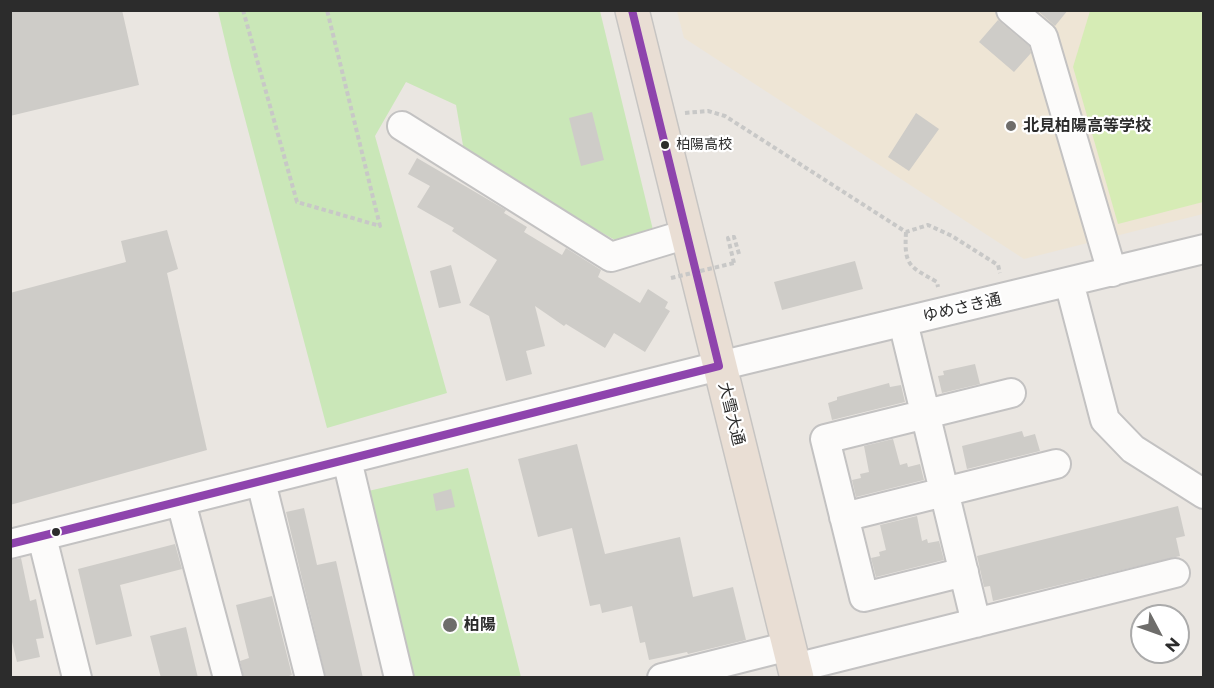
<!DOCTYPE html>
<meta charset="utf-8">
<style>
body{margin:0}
#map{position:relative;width:1214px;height:688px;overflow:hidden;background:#eae6e1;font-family:Montserrat,sans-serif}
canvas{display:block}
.frame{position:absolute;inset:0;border:12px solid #2c2c2c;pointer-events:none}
.north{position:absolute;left:1130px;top:604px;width:60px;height:60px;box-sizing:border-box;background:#fff;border:2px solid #ababab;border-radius:50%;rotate:131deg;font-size:16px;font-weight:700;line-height:24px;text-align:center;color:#2c2c2c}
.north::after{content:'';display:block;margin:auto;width:21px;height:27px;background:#6e6d6b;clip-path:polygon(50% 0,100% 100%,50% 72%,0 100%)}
</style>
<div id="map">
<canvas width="1214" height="688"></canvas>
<div class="frame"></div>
<div class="north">N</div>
</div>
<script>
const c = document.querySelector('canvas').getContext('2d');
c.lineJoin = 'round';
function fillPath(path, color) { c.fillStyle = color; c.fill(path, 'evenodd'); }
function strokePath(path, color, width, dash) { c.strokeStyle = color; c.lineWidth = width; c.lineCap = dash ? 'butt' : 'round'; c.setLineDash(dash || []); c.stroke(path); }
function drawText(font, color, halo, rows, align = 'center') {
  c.font = font + ' Montserrat,"Noto Sans JP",sans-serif'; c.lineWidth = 4.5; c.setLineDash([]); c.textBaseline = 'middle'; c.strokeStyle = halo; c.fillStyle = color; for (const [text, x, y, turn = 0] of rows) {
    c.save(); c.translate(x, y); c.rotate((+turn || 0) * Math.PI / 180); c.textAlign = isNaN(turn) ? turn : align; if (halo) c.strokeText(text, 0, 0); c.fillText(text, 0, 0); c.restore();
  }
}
fillPath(new Path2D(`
 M677 11H1203V214L1024 259 684 38Z`), '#eee5d5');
fillPath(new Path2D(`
 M218 11H600L653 230 615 240 465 157 456 105 406 82 375 136 447 393 327 428 231 66Z
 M468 468 521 677H412L364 492Z`), '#cae7b8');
fillPath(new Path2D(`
 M1090 11H1203V202L1118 224 1073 67Z`), '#d6ecb5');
fillPath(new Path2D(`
 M10 10H122L139 85 10 116Z
 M1037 10H1068L1055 26Z
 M998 20 1029 46 1031 53 1014 72 979 42Z
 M592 112 604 160 581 166 569 118Z
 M916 113 939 129 909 171 888 157Z
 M417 158 506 210 504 213 527 227 524 232 562 255 566 248 601 270 598 277 640 303 648 289 668 302 665 308 670 311 645 352 614 333 605 348 566 324 564 326 535 306 545 346 526 351 532 374 506 381 489 316 469 305 497 260 452 231 454 228 417 207 430 186 408 174Z
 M167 230 178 269 167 273 207 450 10 505V293L126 262 121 241Z
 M855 261 863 289 782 310 774 282Z
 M451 265 461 303 439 308 430 271Z
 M975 364 980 384 942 393 938 376 944 375 943 371Z
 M889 383 890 387 901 385 905 402 832 420 828 403 837 400V397Z
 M1022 431 1024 437 1035 434 1040 451 967 469 962 446Z
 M893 439 900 465 907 463 908 467 920 464 924 480 856 497 852 480 861 478 860 474 869 472 864 446Z
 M577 444 605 554 680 537 693 597 733 587 746 640 688 654 687 652 649 660 645 642 640 643 632 606 602 613 600 604 590 606 572 528 538 537 518 459Z
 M451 489 455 507 436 511 433 494Z
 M1178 506 1185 536 1176 538 1180 556 993 601 990 586 984 587 977 556Z
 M304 508 317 565 336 561 363 678H326L286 512Z
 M917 516 922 541 927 539 928 543 939 541 944 560 876 577 871 558 880 556 879 552 886 550 880 525Z
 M175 544 182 569 120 585 132 636 96 645 78 569Z
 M21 558 30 601 36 599 44 638 36 639 40 657 17 662 10 634V560Z
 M272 596 292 675 283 678H244L240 661 249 658 236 605Z
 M186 627 198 678H161L150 636Z`), '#ceccc8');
const minor = new Path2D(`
 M1011 10 1043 37 1112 272
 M402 126 611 257 687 234
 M1069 282 1105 420 1133 449 1204 494
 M903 322 976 623
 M347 460 399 678
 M261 482 310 678
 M181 502 228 678
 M844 517 1056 464
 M42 537 77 678
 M10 544 719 366 1204 249
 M964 572 864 597 825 439 1011 393
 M795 668 1175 573
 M662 678 789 646`);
const highway = new Path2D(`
 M632 10 797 678`);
strokePath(minor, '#c3c2c2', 32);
strokePath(highway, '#c6c4c2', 36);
strokePath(new Path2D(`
 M243 10 297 202 380 226 327 10
 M685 113 708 111 725 116 906 232 928 225 952 236 998 265 1000 273
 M906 232C904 266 909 266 937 282L938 287
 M734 263 728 238 734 237 739 254`), '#c8c8c7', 4, [4.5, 3]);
strokePath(minor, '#fcfbfa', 28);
strokePath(highway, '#e9ded4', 33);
strokePath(new Path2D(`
 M671 278 734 263`), '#c8c8c7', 4, [4.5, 3]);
strokePath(new Path2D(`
 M10 544 719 366 632 10`), '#8e44ad', 8);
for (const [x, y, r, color] of [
 [1011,126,6,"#6e6d6b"],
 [665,145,5,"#2c2c2c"],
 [56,532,5,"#2c2c2c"],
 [450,625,8,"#6e6d6b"]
]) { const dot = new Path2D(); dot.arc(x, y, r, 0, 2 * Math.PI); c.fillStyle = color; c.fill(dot); strokePath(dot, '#fff', 2); }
drawText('14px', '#2c2c2c', '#fff', [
 ["柏陽高校",676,145]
], 'left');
drawText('bold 16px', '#2c2c2c', '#fff', [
 ["北見柏陽高等学校",1023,126],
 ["柏陽",464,625]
], 'left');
drawText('16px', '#2c2c2c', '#fff', [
 ["ゆめさき通",962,308,-13],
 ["大雪大通",731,414,76]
]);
</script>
